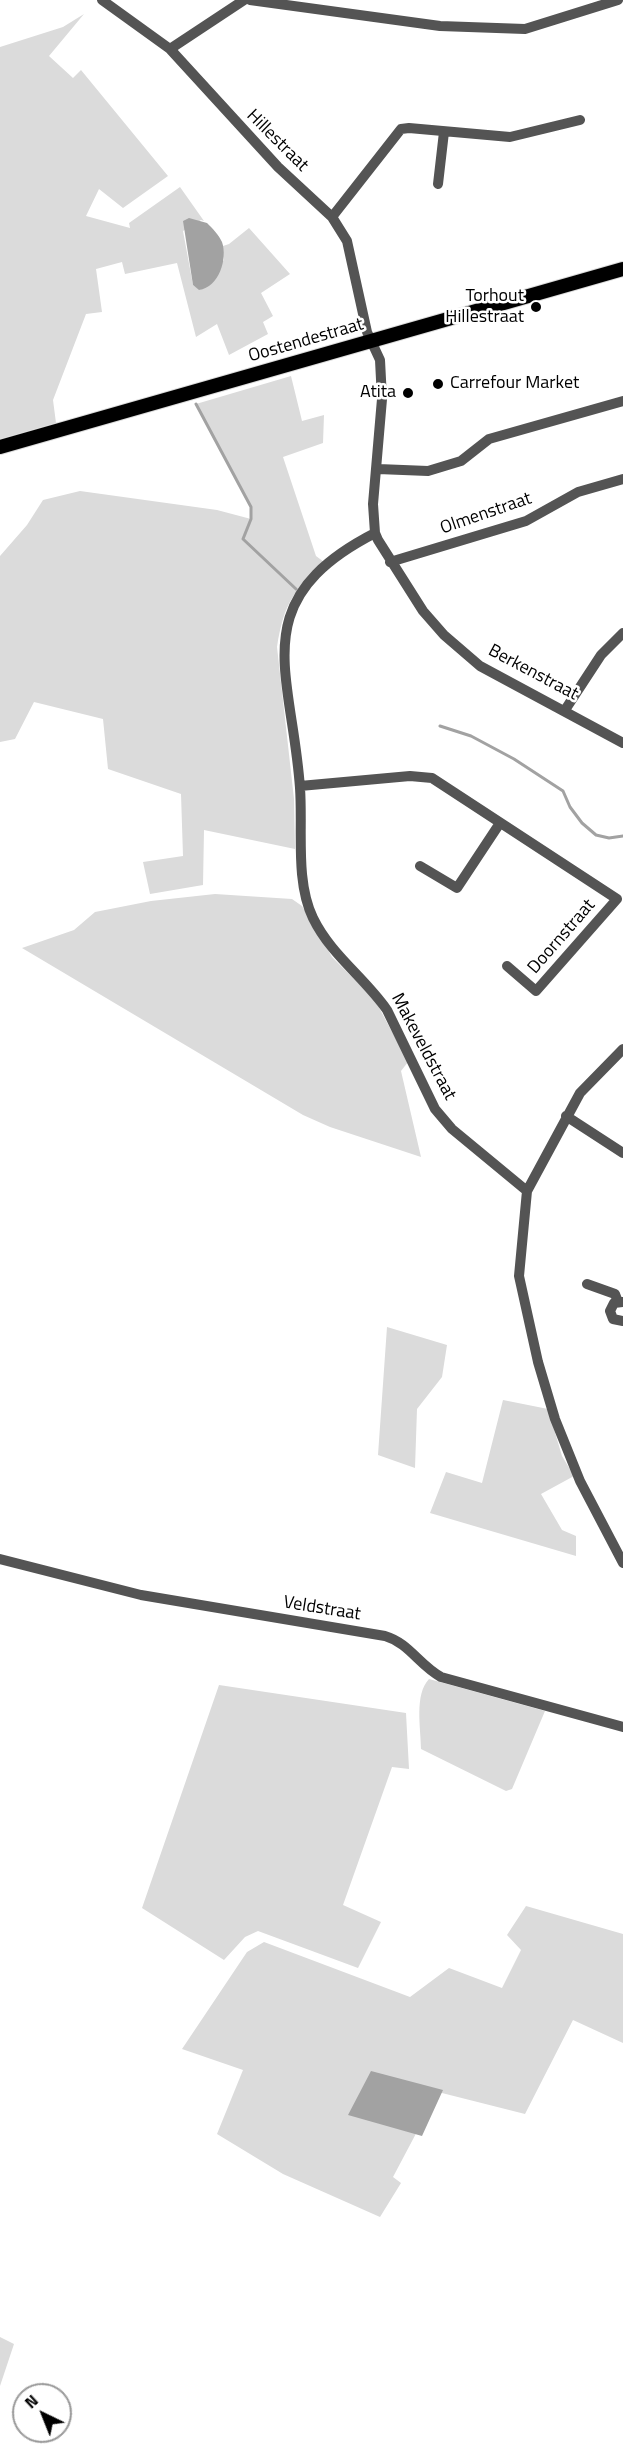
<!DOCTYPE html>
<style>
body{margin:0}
#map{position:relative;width:623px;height:2455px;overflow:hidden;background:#fff;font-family:"Titillium Web",sans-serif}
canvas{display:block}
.north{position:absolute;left:12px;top:2383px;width:60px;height:60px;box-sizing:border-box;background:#fff;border:2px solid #999;border-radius:50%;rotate:317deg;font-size:16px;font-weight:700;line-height:24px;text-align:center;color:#000}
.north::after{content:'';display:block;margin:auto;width:21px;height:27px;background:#000;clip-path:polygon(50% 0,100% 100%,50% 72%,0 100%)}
</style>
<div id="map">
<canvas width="623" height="2455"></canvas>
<div class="north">N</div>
</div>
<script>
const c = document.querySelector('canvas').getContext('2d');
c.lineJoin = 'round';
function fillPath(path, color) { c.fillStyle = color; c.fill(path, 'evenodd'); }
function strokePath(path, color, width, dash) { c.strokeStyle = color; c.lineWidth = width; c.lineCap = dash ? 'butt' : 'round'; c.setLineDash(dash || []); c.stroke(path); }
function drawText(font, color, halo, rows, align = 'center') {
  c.font = font + ' "Titillium Web",sans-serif'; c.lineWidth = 5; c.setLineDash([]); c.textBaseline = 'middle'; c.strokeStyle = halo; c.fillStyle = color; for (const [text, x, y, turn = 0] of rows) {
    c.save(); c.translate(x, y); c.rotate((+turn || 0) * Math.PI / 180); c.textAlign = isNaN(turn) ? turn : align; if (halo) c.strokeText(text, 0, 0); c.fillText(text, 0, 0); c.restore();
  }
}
fillPath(new Path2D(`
 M84 14 49 56 73 78 81 70 168 176 123 208 99 189 86 216 130 228 129 223 180 187 204 221 201 220 183 231 193 285 200 290 224 260 223 246 229 244 249 228 290 274 261 293 273 316 263 322 268 334 229 355 217 324 196 337 177 263 125 274 122 262 96 269 102 312 86 314 53 400 56 423 0 439V47L63 27Z
 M291 376 302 421 324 415 323 443 283 457 316 556 324 562C293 592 284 603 277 647L294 799 295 849 204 830 203 885 150 894 143 862 183 856 181 794 108 769 103 719 34 702 15 739 0 742V556L27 525 43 500 80 491 217 510 251 519V507L196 404Z
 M215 894 292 899 302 906 332 957 375 1000 408 1062 401 1071 421 1157 330 1127 303 1115 22 948 74 930 95 912 151 901Z
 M387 1327 447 1345 442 1377 417 1409 415 1468 378 1455Z
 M503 1400 548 1409 562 1456 574 1476 541 1494 562 1530 576 1536V1556L430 1513 446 1472 482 1483Z
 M429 1679 545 1711 512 1789 506 1791 421 1749C421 1728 414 1695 429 1679Z
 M219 1685 406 1713 409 1769 392 1767 343 1905 381 1922 358 1968 258 1931 245 1937 224 1960 142 1908Z
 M526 1906 623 1934V2043L573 2020 525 2114 438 2092 393 2177 401 2183 380 2217 283 2174 217 2134 243 2070 182 2049 247 1952 264 1942 410 1997 449 1968 502 1988 521 1950 507 1935Z
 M0 2337 14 2344 0 2386Z`), '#dbdbdb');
fillPath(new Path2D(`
 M189 218 207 223C212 228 219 235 222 242 228 259 219 287 199 290L193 285 183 221Z
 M371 2071 443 2090 422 2136 348 2115Z`), '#a2a2a2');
strokePath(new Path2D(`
 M196 404 251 507V519L243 539 296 589
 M440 726 471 736 514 759 563 791 570 807 582 823 596 835 609 838 623 836`), '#a2a2a2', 3);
const major = new Path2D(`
 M0 447 623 269`);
strokePath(major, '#dbdbdb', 16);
strokePath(new Path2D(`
 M102 0 170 49 278 167 332 217 347 241 367 332 380 360 382 399 373 504 375 533 378 540 423 611 444 635 480 666 623 743
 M250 0 440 26 525 29 618 0
 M170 49 244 0
 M438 184 444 132
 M332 217 401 129 409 128 510 137 580 120
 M378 469 428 471 461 461 489 439 623 401
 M375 533C243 601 292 672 300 788 303 829 295 881 313 918 331 955 364 977 387 1010L435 1109 452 1129 527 1191 519 1276 538 1362 555 1419 580 1481 623 1563
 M390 562 526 521 578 492 623 479
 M565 710 601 655 623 633
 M300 786 410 776 432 778 617 899 536 991 507 966
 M420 866 457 888 500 823
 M566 1116 623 1153
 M527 1191 580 1093 623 1049
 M587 1284 615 1294 618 1302
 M623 1302 614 1303 610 1311 613 1319 623 1321
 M0 1559 141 1595 385 1636C409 1643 419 1665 441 1677L623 1727`), '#545454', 10);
strokePath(major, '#000', 14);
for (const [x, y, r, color] of [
 [536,307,6,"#000"],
 [438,384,6,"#000"],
 [408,393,6,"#000"]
]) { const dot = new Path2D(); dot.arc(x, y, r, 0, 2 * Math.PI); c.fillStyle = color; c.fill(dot); strokePath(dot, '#fff', 2); }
drawText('18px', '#000', '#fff', [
 ["Hillestraat",277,141,45],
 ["Oostendestraat",306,341,-16],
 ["Olmenstraat",486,514,-19],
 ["Berkenstraat",533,673,28],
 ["Doornstraat",562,937,-49],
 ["Makeveldstraat",423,1047,62],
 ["Veldstraat",322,1609,9]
]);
drawText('18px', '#000', '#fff', [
 ["Torhout",524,297],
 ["Hillestraat",524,318],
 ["Carrefour Market",450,384,"left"],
 ["Atita",396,393]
], 'right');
</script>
